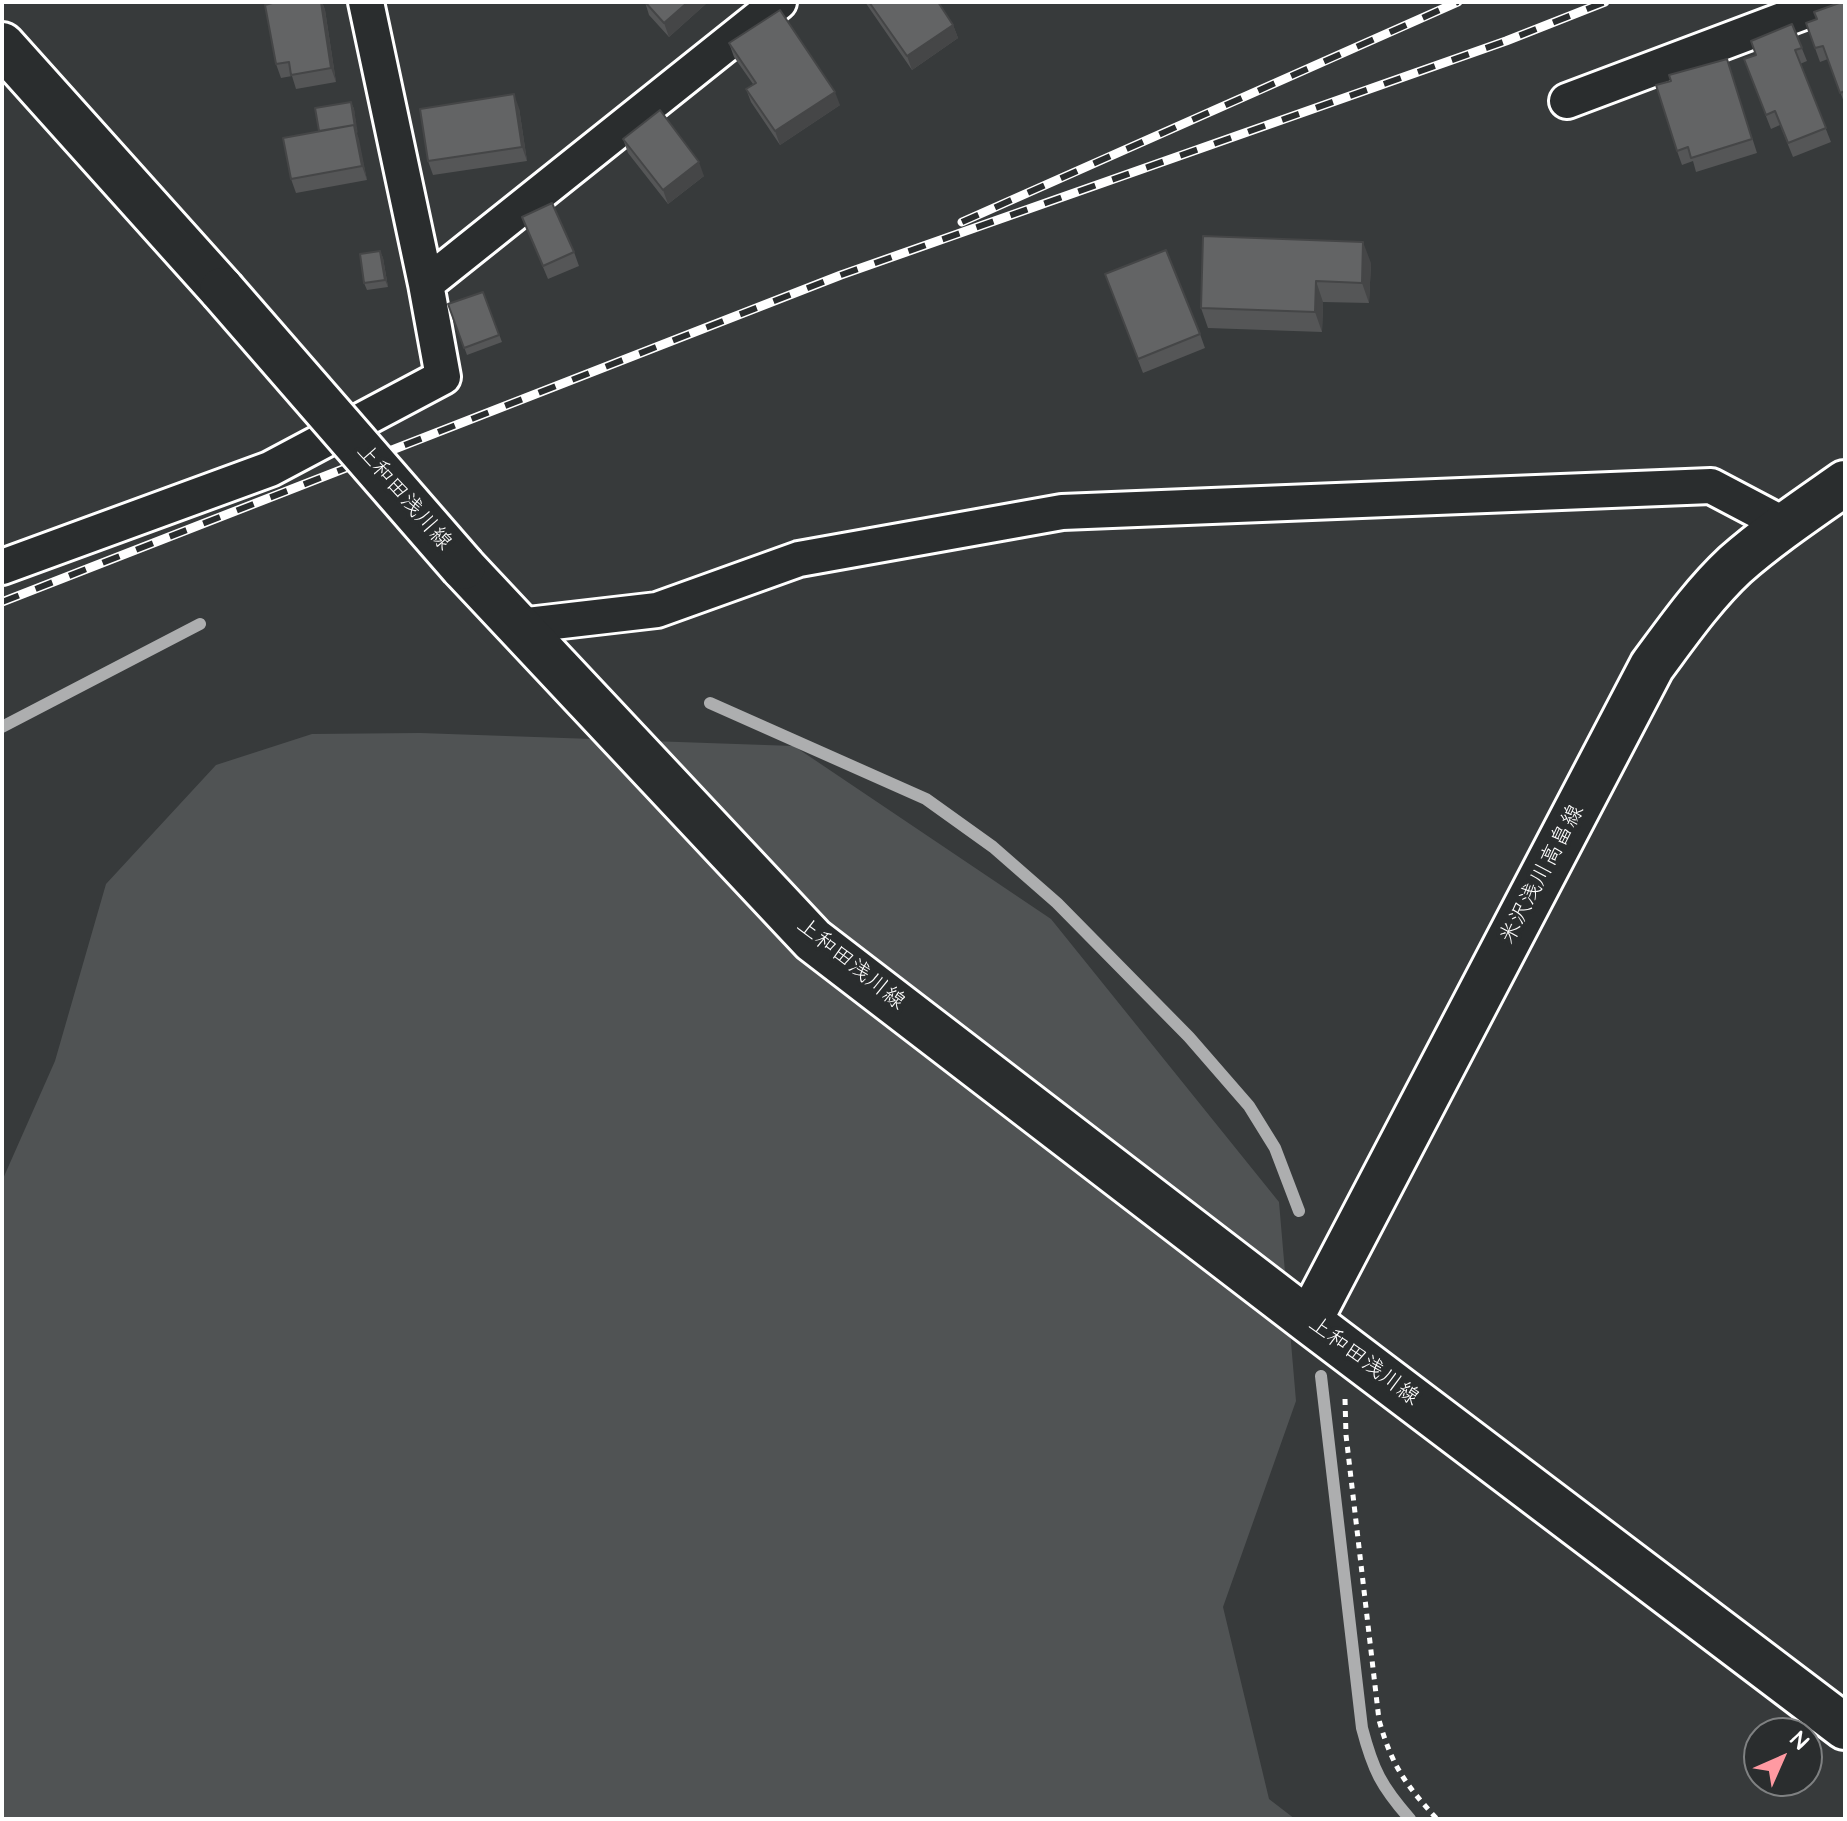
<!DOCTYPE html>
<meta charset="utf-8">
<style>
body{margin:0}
#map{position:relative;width:1847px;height:1821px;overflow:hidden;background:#373a3b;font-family:"Architects Daughter",sans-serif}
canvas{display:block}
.frame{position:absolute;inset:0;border:4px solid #fff;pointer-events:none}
.north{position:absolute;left:1743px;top:1717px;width:80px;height:80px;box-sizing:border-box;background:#2a2d2e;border:2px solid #7f8182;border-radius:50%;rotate:45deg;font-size:22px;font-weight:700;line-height:32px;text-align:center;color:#fff}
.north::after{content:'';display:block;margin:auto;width:28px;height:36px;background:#ff9aa2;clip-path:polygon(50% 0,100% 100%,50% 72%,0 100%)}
</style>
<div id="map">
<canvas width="1847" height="1821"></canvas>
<div class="frame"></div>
<div class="north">N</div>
</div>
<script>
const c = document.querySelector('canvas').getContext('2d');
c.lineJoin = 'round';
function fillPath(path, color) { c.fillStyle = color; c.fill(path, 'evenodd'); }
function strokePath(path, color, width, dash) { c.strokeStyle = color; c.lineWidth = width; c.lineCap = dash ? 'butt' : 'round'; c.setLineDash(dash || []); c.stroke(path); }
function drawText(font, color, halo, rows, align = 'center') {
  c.font = font + ' "Architects Daughter","Klee One",sans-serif'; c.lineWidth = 8; c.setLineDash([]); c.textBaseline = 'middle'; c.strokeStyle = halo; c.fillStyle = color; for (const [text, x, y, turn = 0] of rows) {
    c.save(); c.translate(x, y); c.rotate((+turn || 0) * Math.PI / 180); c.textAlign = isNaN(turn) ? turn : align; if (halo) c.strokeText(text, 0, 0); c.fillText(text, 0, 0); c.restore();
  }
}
fillPath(new Path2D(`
 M420 733 794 746 1051 919 1279 1202 1296 1401 1223 1607 1269 1799 1295 1819H2V1181L55 1061 106 884 216 765 312 734Z`), '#505354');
strokePath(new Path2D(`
 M710 703 926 799 993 847 1057 903 1189 1037 1249 1106 1275 1148 1299 1211
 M2 727 200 624
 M1321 1376 1362 1728C1373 1770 1381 1786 1410 1819`), '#adaeaf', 12);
const minor = new Path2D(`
 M1567 101 1830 2
 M426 284 779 2
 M2 567 270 469 443 377 426 284 366 2
 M519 626 657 610 799 559 1062 512 1711 486 1785 525`);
const secondary = new Path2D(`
 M2 45 222 290
 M463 567 813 940 1309 1321 1845 1727
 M1309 1321 1652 666C1678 631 1703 595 1735 565 1769 535 1808 509 1845 483`);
strokePath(minor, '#fff', 40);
strokePath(secondary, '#fff', 50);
strokePath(new Path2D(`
 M1345 1399 1346 1435 1379 1720C1392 1766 1405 1784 1437 1819`), '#fff', 5, [6, 6]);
strokePath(minor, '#2a2d2e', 34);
strokePath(secondary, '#2a2d2e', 44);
const rail = new Path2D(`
 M962 222 1458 2
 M2 602 841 275 1506 41 1605 2`);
strokePath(rail, '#fff', 9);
strokePath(rail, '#2a2d2e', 6, [18]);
const secondaryBridge = new Path2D(`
 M222 290 463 567`);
strokePath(secondaryBridge, '#fff', 50, []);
strokePath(secondaryBridge, '#2a2d2e', 44);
fillPath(new Path2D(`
 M276 2H322L325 10 336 82 296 89 292 76 281 78 276 64Z
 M645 2H708L669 37 649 15Z
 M865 2H938L953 25 958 38 912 70Z
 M1845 2V105L1828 59 1820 62 1806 23 1817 19Z
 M1792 24 1807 61 1800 64 1831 142 1793 157 1780 125 1771 129 1749 73 1756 55Z
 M729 43 840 105 780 145 751 102 746 89 753 84 734 57Z
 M1727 59 1757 153 1696 172 1693 161 1682 165 1677 151 1671 81Z
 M351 102 354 109 357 134 367 180 296 193 291 179Z
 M519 108 527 161 433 175 428 161Z
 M623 139 704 176 668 204 628 153Z
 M522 217 574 252 579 266 548 279Z
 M380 251 383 258 388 287 367 290 364 283Z
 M1371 263 1369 303 1323 302 1322 332 1208 328 1201 308Z
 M1105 274 1200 334 1205 348 1143 373Z
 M483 292 502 342 467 355 448 304Z`), '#555657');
fillPath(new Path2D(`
 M321 2H322L325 10 336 82 331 68Z
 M688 2H708L669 37 664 23Z
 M953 25 958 38 912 70 907 56Z
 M835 92 840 105 780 145 775 131Z
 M514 94 519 108 527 161 522 147Z
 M351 102 354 109 358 134 355 127Z
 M354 125 359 139 367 180 362 166Z
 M699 162 704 176 668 204 663 190Z
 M1363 242 1371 263 1369 303 1362 283Z
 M380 251 383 258 388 287 385 280Z
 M1316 281 1323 302 1322 332 1315 312Z`), '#454647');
const building = new Path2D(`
 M276 2H321L331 68 291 75 289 62 276 64 265 5Z
 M645 2H688L664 23Z
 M869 2H938L953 25 907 56Z
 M1842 2H1845V91L1840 93 1823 46 1815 48 1806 23 1817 19 1814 12Z
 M780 10 835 92 775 131 746 89 756 83 729 43Z
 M1792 24 1802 48 1795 50 1826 128 1788 143 1775 111 1766 115 1744 59 1756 55 1751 41Z
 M1727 59 1752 139 1691 158 1688 147 1677 151 1656 85 1671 81 1669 75Z
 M514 94 522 147 428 161 420 109Z
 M351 102 355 127 354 125 319 131 315 108Z
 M660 110 699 162 663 190 623 139Z
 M354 125 362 166 291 179 283 138Z
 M552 203 574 252 543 266 522 217Z
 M1203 236 1363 242 1362 283 1316 281 1315 312 1201 308Z
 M1166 250 1200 334 1138 359 1105 274Z
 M380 251 385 280 364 283 360 254Z
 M483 292 499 335 464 348 448 304Z`);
fillPath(building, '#636465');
strokePath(building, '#454647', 2);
drawText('22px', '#fff', '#2a2d2e', [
 ["上和田浅川線",403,498,49],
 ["米沢浅川高畠線",1543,875,-62],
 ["上和田浅川線",850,965,39],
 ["上和田浅川線",1363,1362,37]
]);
</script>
